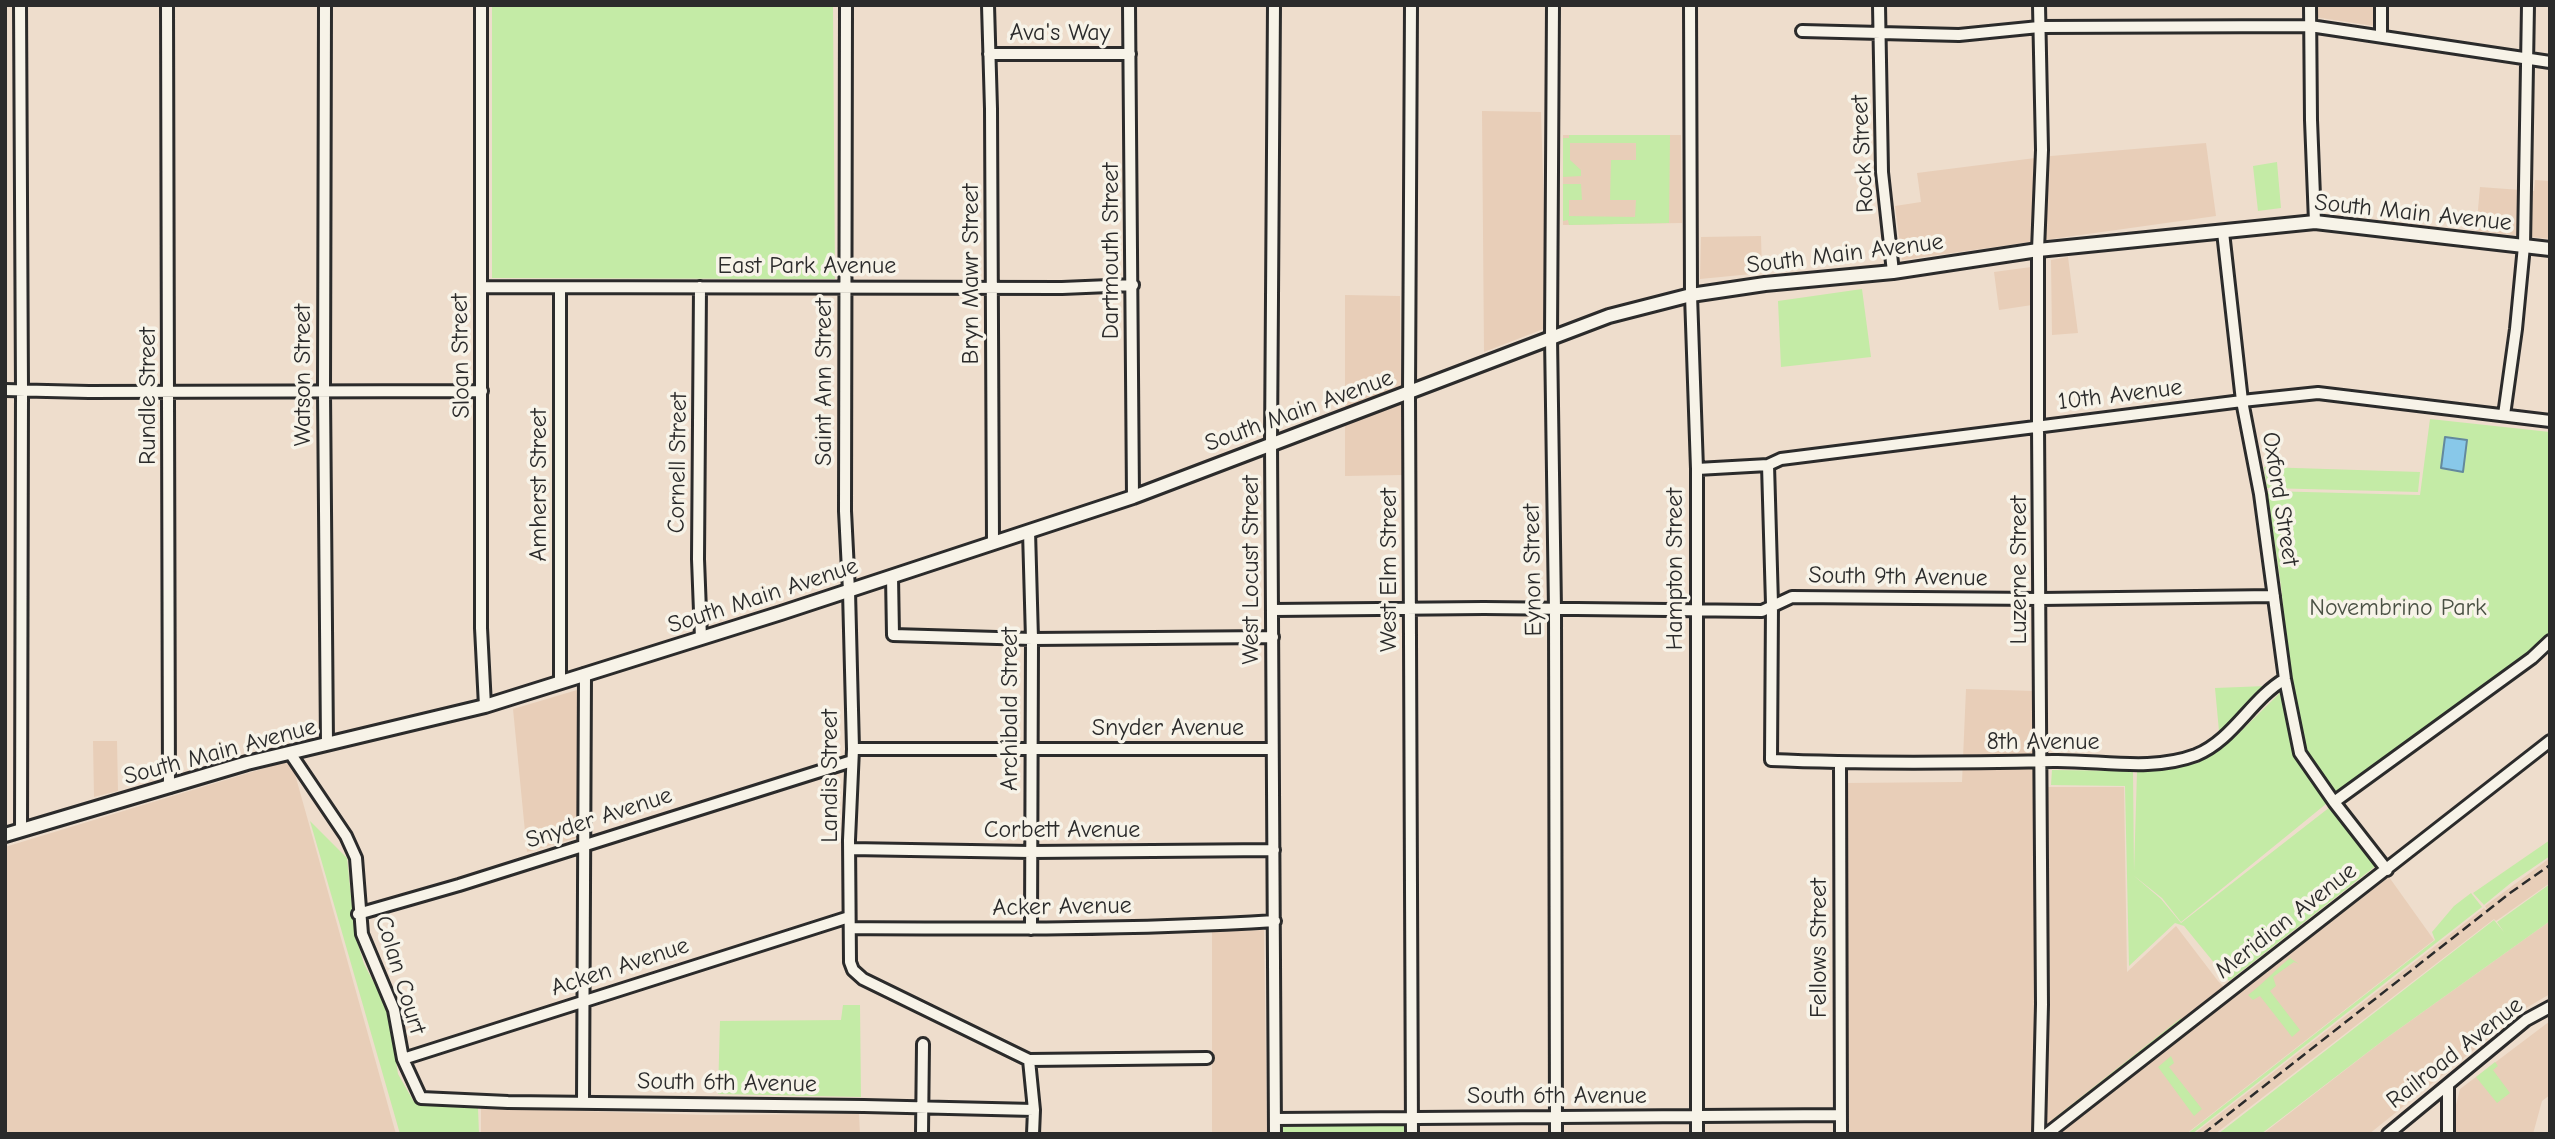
<!DOCTYPE html>
<style>
body{margin:0}
#map{position:relative;width:2555px;height:1139px;overflow:hidden;background:#edc;font-family:"Comic Neue",sans-serif}
canvas{display:block}
.frame{position:absolute;inset:0;border:7px solid #2b2b2b;pointer-events:none}
</style>
<div id="map">
<canvas width="2555" height="1139"></canvas>
<div class="frame"></div>
</div>
<script>
const c = document.querySelector('canvas').getContext('2d');
c.lineJoin = 'round';
function fillPath(path, color) { c.fillStyle = color; c.fill(path, 'evenodd'); }
function strokePath(path, color, width, dash) { c.strokeStyle = color; c.lineWidth = width; c.lineCap = dash ? 'butt' : 'round'; c.setLineDash(dash || []); c.stroke(path); }
function drawText(font, color, halo, rows, align = 'center') {
  c.font = font + ' "Comic Neue",sans-serif'; c.lineWidth = 7; c.setLineDash([]); c.textBaseline = 'middle'; c.strokeStyle = halo; c.fillStyle = color; for (const [text, x, y, turn = 0] of rows) {
    c.save(); c.translate(x, y); c.rotate((+turn || 0) * Math.PI / 180); c.textAlign = isNaN(turn) ? turn : align; if (halo) c.strokeText(text, 0, 0); c.fillText(text, 0, 0); c.restore();
  }
}
fillPath(new Path2D(`
 M2314 5H2374V26L2314 17Z
 M1482 111 1541 112 1545 245 1546 328 1484 352Z
 M1563 135H1681L1682 223 1563 225Z
 M2206 143 2216 216 1902 260 1895 206 1921 202 1917 173 2051 156Z
 M2535 180 2550 181V239L2476 231 2480 187 2534 191Z
 M1761 236 1762 273 1700 279 1701 237Z
 M2068 257 2078 333 2052 335 2051 260Z
 M2031 267 2032 305 1999 310 1994 272Z
 M1345 295 1400 296 1402 475 1345 476Z
 M1966 689 2035 691 2036 787H2124L2127 972 2176 926 2218 981 2234 997 2389 877 2434 940 2186 1134H1849L1846 783 1962 782Z
 M577 690 580 837 527 852 513 709Z
 M93 741H117L118 791 94 797Z
 M291 760 396 1134H5V847Z
 M2550 858V883L2496 921 2494 919 2215 1134H2194L2484 908 2488 912 2485 906Z
 M2550 921V994L2526 1008 2369 1134 2264 1133 2385 1039Z
 M1264 930 1267 1134H1212V932Z
 M2550 1021V1095L2542 1101 2533 1134H2456L2455 1109 2460 1089Z
 M481 1108 707 1115 859 1114 860 1134H481Z`), '#e8ceb8');
fillPath(new Path2D(`
 M492 5H833L835 279 492 278Z
 M1569 135H1670L1669 223 1569 225 1568 220 1563 221V184H1581L1582 200H1569V216L1635 217 1636 200H1610L1611 160H1636V143H1570V160L1581 170V176L1563 177V138H1569Z
 M2277 162 2281 208 2258 211 2253 166Z
 M1862 289 1871 357 1781 367 1778 301Z
 M2430 419 2550 432V634L2531 651 2337 795 2181 922 2162 898 2133 875 2161 899 2181 923 2330 807 2377 865 2229 981 2184 926 2175 923 2129 966 2125 786 2051 785 2052 770 2133 771 2134 872 2137 771 2198 763 2235 737 2290 683 2281 586 2267 491 2420 495Z
 M2264 467 2420 472 2418 492 2267 488Z
 M2266 686 2232 722 2219 731 2215 688Z
 M310 821 347 858 355 934 364 964 382 998 390 1021 398 1074 414 1102 478 1108 479 1134H400Z
 M2550 840V856L2512 882 2484 905 2473 893Z
 M2550 884V921L2385 1039 2261 1134H2218L2494 920 2504 932 2497 922Z
 M2471 893 2482 907 2192 1134H2187L2435 940 2432 932 2454 906Z
 M2290 958 2299 964 2294 962 2273 977 2276 986 2270 991 2300 1030 2292 1037 2260 996 2253 1000 2248 995C2263 984 2275 970 2290 958Z
 M843 1005H860L861 1097 718 1094 720 1021 841 1020Z
 M2181 1018V1021L2057 1119 2052 1120Z
 M2171 1056 2174 1063 2169 1067 2202 1109 2194 1116 2158 1067Z
 M2495 1062 2498 1066 2493 1070 2510 1093 2497 1103 2476 1077Z
 M1407 1124V1134H1281V1127Z`), '#c4eba6');
const water = new Path2D(`
 M2445 437 2467 440 2463 472 2441 468Z`);
fillPath(water, '#88c8e9');
strokePath(water, '#63899d', 2);
const minor = new Path2D(`
 M20 5 22 390 21 830
 M167 5 169 787
 M325 5 324 392 327 744
 M481 5V628L485 706
 M846 5 845 511 849 591 853 749 849 840 850 962 853 970 863 979 1029 1060 1207 1058
 M988 5 991 109 993 542
 M1129 5 1133 497
 M1274 5 1271 443 1275 1134
 M1411 5 1409 393 1412 1134
 M1553 5 1551 337 1555 610 1556 1134
 M1690 5 1691 295 1697 469V1134
 M1879 5 1882 172 1893 272
 M2039 5 2042 150 2038 250V426L2042 1004 2039 1134
 M2310 5 2311 120 2315 222
 M2381 5V35
 M1802 31 1959 35 2039 27 2310 26 2550 62
 M989 54H1130
 M2223 232 2242 401 2260 494 2285 679 2300 753 2334 802 2387 870
 M481 287 1062 288 1133 285
 M700 287 698 559 701 638
 M560 288V682
 M5 390 89 392 482 391
 M2504 415 2516 329 2524 246 2528 5
 M1768 465 1772 604 1771 760C1865 764 1960 763 2053 761 2100 760 2151 772 2196 755 2233 740 2251 699 2285 679
 M1697 469 1768 465 1781 459 2242 401 2318 393 2550 421
 M1029 531 1032 639 1031 929
 M892 576 893 635 1032 639 1273 637
 M1273 610 1484 608 1762 611 1792 597 2040 599 2274 596
 M853 749H1272
 M290 753 346 836 356 858 362 934 394 1010 403 1059 421 1098 508 1102 864 1106 1034 1110
 M1840 763 1841 1134
 M2334 802 2532 658 2550 641
 M850 849 1031 852 1274 850
 M358 914 459 885 852 761
 M850 928C991 929 1133 930 1275 921
 M403 1059 849 917
 M1029 1060 1034 1110 1033 1134
 M583 1102 585 674
 M1275 1119 1840 1115
 M922 1134 923 1044
 M2047 1134 2550 741
 M2388 1134 2526 1020 2550 1007
 M2448 1134V1085`);
const major = new Path2D(`
 M5 835 247 763 485 706 781 613 1133 497 1609 316 1691 295 1765 284 1893 272 2038 250 2315 222 2550 249`);
strokePath(minor, '#2b2b2b', 16);
strokePath(major, '#2b2b2b', 18);
strokePath(minor, '#f7f3e8', 10);
strokePath(major, '#f7f3e8', 12);
strokePath(new Path2D(`
 M2203 1134 2510 893 2550 865`), '#2b2b2b', 2.5, [10, 5]);
drawText('24px', '#2b2b2b', '#f7f3e8', [
 ["Ava's Way",1060,33],
 ["Rock Street",1863,154,-93],
 ["South Main Avenue",2413,213,6],
 ["Dartmouth Street",1111,251,-90],
 ["South Main Avenue",1845,254,-7],
 ["East Park Avenue",807,266],
 ["Bryn Mawr Street",971,274,-90],
 ["Sloan Street",461,356,-91],
 ["Watson Street",303,375,-90],
 ["Saint Ann Street",824,382,-90],
 ["10th Avenue",2120,395,-7],
 ["Rundle Street",148,396,-90],
 ["South Main Avenue",1299,411,-20],
 ["Cornell Street",678,463,-89],
 ["Amherst Street",539,485,-90],
 ["Oxford Street",2280,499,81],
 ["Hampton Street",1675,569,-90],
 ["West Locust Street",1251,570,-90],
 ["West Elm Street",1389,570,-90],
 ["Eynon Street",1533,570,-91],
 ["Luzerne Street",2019,570,-90],
 ["South 9th Avenue",1898,577,1],
 ["South Main Avenue",763,596,-18],
 ["Archibald Street",1010,709,-90],
 ["Snyder Avenue",1168,728],
 ["8th Avenue",2043,742],
 ["South Main Avenue",220,752,-15],
 ["Landis Street",830,776,-90],
 ["Snyder Avenue",599,818,-18],
 ["Corbett Avenue",1062,830],
 ["Acker Avenue",1062,907,-1],
 ["Meridian Avenue",2286,921,-38],
 ["Fellows Street",1819,948,-90],
 ["Acken Avenue",620,967,-18],
 ["Colan Court",400,975,73],
 ["Railroad Avenue",2455,1053,-38],
 ["South 6th Avenue",727,1083,1],
 ["South 6th Avenue",1557,1096]
]);
drawText('24px', '#4a5144', '#f7f3e8', [
 ["Novembrino Park",2398,608]
]);
</script>
